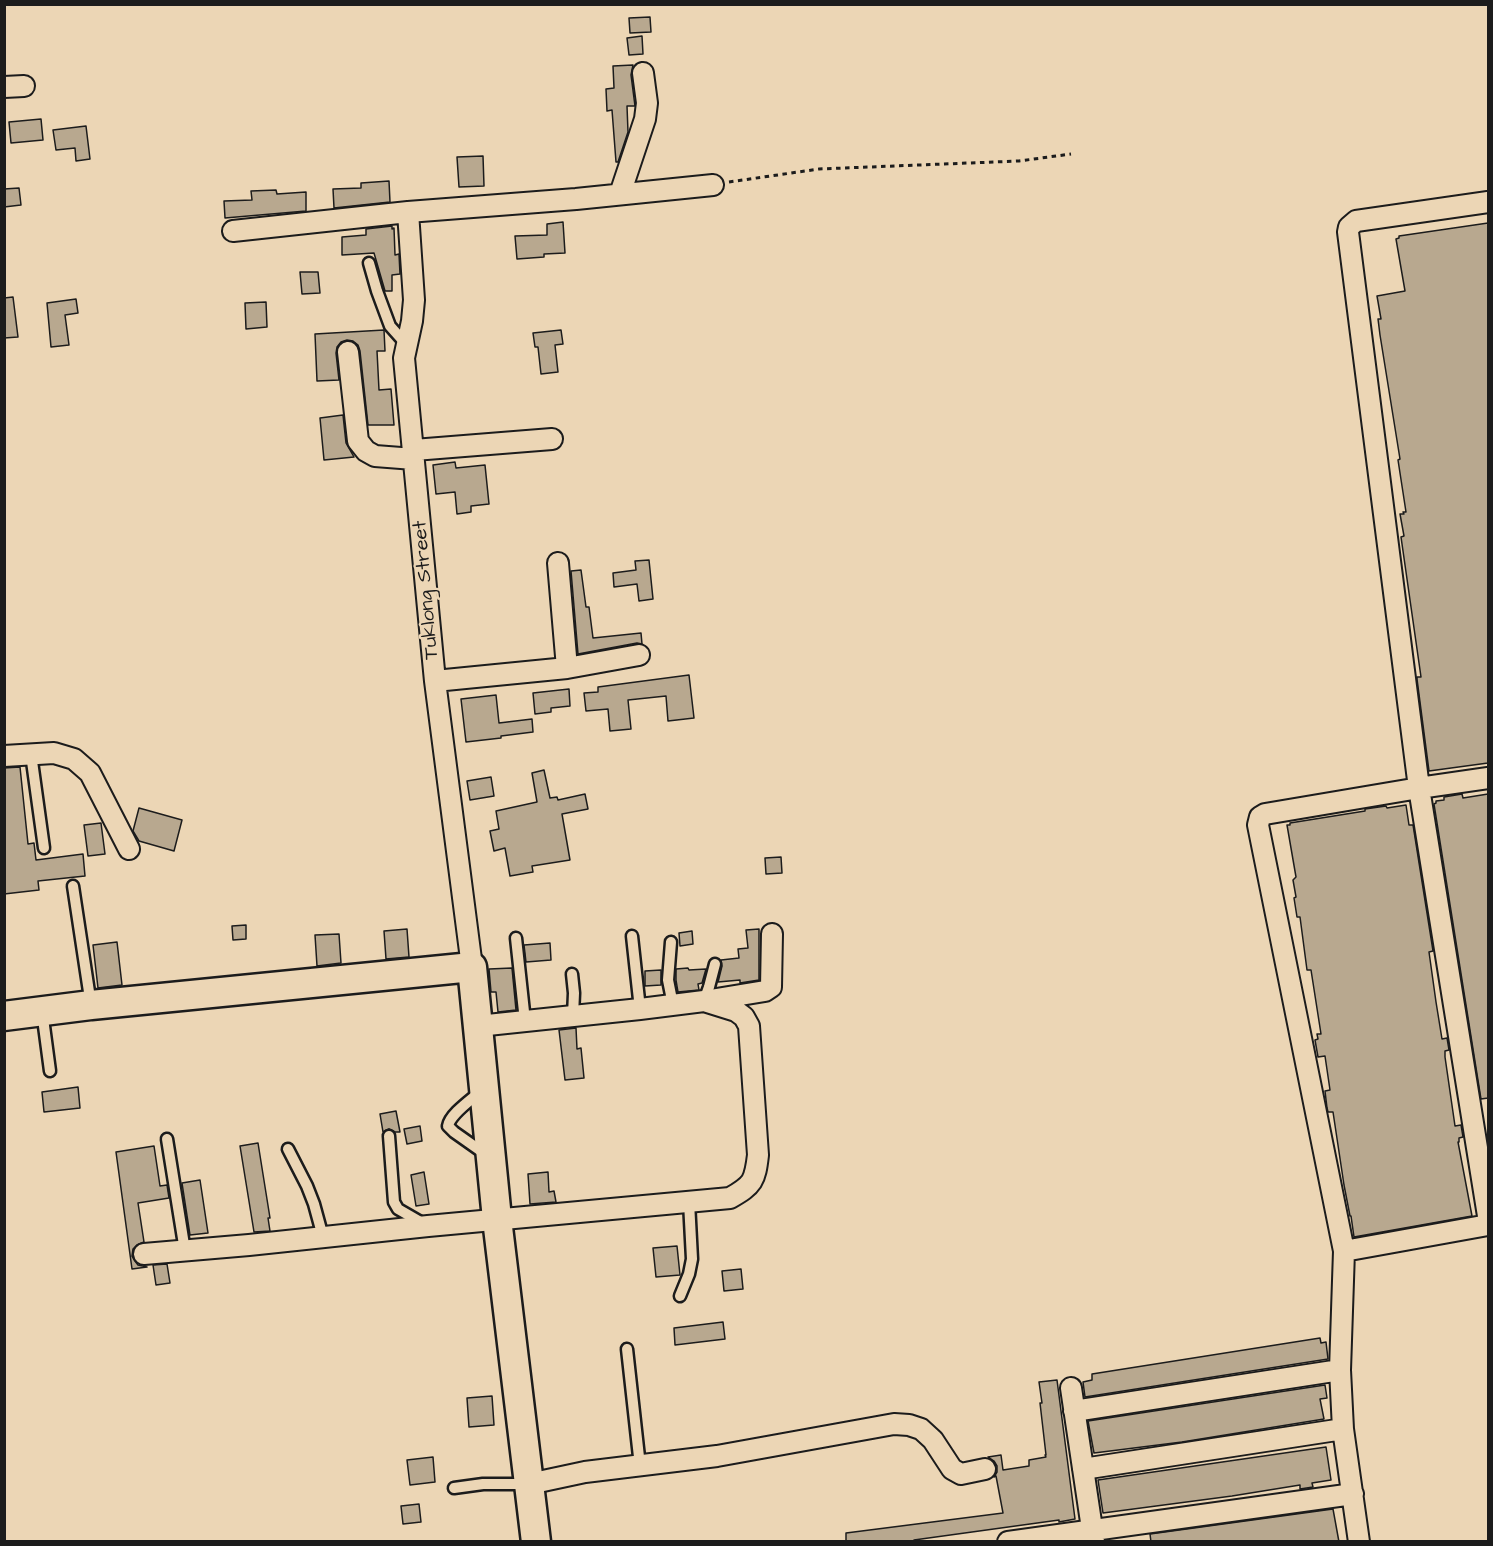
<!DOCTYPE html>
<style>
body{margin:0}
#map{position:relative;width:1493px;height:1546px;overflow:hidden;background:#ecd6b5;font-family:"Architects Daughter",sans-serif}
canvas{display:block}
.frame{position:absolute;inset:0;border:6px solid #1c1c1c;pointer-events:none}
</style>
<div id="map">
<canvas width="1493" height="1546"></canvas>
<div class="frame"></div>
</div>
<script>
const c = document.querySelector('canvas').getContext('2d');
c.lineJoin = 'round';
function fillPath(path, color) { c.fillStyle = color; c.fill(path, 'evenodd'); }
function strokePath(path, color, width, dash) { c.strokeStyle = color; c.lineWidth = width; c.lineCap = dash ? 'butt' : 'round'; c.setLineDash(dash || []); c.stroke(path); }
function drawText(font, color, halo, rows, align = 'center') {
  c.font = font + ' "Architects Daughter",sans-serif'; c.lineWidth = 4.5; c.setLineDash([]); c.textBaseline = 'middle'; c.strokeStyle = halo; c.fillStyle = color; for (const [text, x, y, turn = 0] of rows) {
    c.save(); c.translate(x, y); c.rotate((+turn || 0) * Math.PI / 180); c.textAlign = isNaN(turn) ? turn : align; if (halo) c.strokeText(text, 0, 0); c.fillText(text, 0, 0); c.restore();
  }
}
const building = new Path2D(`
 M650 17 651 32 630 33 629 18Z
 M642 36 643 54 629 55 627 38Z
 M633 65 631 75 635 106H627L628 132 618 162H616L612 110 607 111 606 89 614 88 613 66Z
 M41 119 43 140 11 143 9 122Z
 M86 126 90 159 76 161 75 148 56 150 53 130Z
 M483 156 484 186 459 187 457 157Z
 M389 181 390 202 334 208 333 189 361 188V183Z
 M19 188 21 205 4 207V189Z
 M276 190 277 194 306 192V211L225 218 224 201 252 200 251 191Z
 M563 222 565 253 544 254V257L517 259 515 236 547 235V224Z
 M1488 223V763L1429 771 1417 679V677H1421L1401 537 1404 536 1400 514H1404L1403 512H1406L1398 460 1400 459 1380 335 1378 319H1381L1377 296 1405 291 1396 239 1399 238V236Z
 M392 226V229L394 228 395 255 399 254 400 274 392 275V291H385L374 253 342 255V237L366 235V229Z
 M300 272H318L320 293 302 294Z
 M13 297 18 337 4 338V298Z
 M76 299 78 313 65 315 69 345 51 347 47 303Z
 M266 302 267 327 246 329 245 303Z
 M384 330 385 351H377L379 390 391 389 394 425H368L360 351 358 345 353 341 347 340 341 342 337 347 336 353 339 380 317 381 315 334Z
 M561 330 563 344 555 345 558 372 541 374 538 347H535L533 333Z
 M343 415 346 443 354 457 324 460 320 418Z
 M455 462 456 468 485 465 489 504 471 506V512L457 514 455 492 436 494 433 465Z
 M649 560 653 599 639 601 637 584 614 587 613 573 636 570 635 561Z
 M581 570 586 607H589L593 638 641 633 642 644 637 643 578 654 571 571Z
 M689 675 694 718 668 721 666 696 628 700 631 729 610 731 608 709 586 711 584 693 598 692V687Z
 M569 689 570 706 551 708V712L535 714 533 693Z
 M496 695 499 723 532 719 533 732 501 736V738L466 742 461 699Z
 M20 767 28 844 34 843 36 860 83 854 85 876 38 881 39 890 4 894V768Z
 M544 770 550 798 557 797 558 800 585 794 588 809 562 814 570 860 532 866 533 872 510 876 505 848 494 851 490 831 499 829 496 811 537 802 532 773Z
 M491 777 494 796 470 800 467 781Z
 M1462 794 1463 798 1488 794V1098L1481 1099 1434 804 1436 803V801L1444 800V797Z
 M1406 805 1409 825H1413L1433 951 1429 952 1436 1002 1442 1039 1447 1038 1449 1050 1445 1051V1057L1455 1126 1461 1125 1463 1137 1459 1138V1142H1458L1472 1216 1354 1237 1351 1216H1350L1344 1185 1333 1112H1328L1327 1108 1325 1091 1330 1090 1325 1056 1318 1057 1315 1040 1318 1039 1317 1034H1321L1311 970H1307L1300 917H1297L1294 898 1296 897 1293 880 1296 877 1287 825H1290V823L1365 811V809L1386 806 1387 808Z
 M139 808 182 820 174 851 139 841 133 831Z
 M101 823 105 854 88 856 84 825Z
 M781 857 782 873 766 874 765 858Z
 M246 925V939L233 940 232 926Z
 M407 929 409 957 386 959 384 931Z
 M759 929V980L740 983V980L718 982 722 966 721 960 739 958 738 949 748 948 746 930Z
 M692 931 693 944 680 946 679 933Z
 M339 934 341 963 317 966 315 935Z
 M117 942 122 985 98 988 93 945Z
 M550 943 551 960 526 962 524 945Z
 M512 968 516 1010 498 1012 496 992H491L489 969Z
 M688 968 689 970 706 969 702 983 698 984 699 990 678 992 676 980V969Z
 M661 970V985L645 986V971Z
 M576 1028 577 1049 581 1048 584 1078 565 1080 559 1030Z
 M78 1087 80 1108 44 1112 42 1092Z
 M396 1111 400 1132H395L389 1129 383 1132 380 1114Z
 M420 1126 422 1141 407 1144 404 1129Z
 M258 1143 270 1218H268L270 1231 254 1232 240 1146Z
 M154 1146 160 1186 167 1185 169 1198 138 1203 144 1242 137 1245 133 1249 132 1256 135 1261 138 1265 147 1267 132 1269 116 1152Z
 M424 1172 429 1204 416 1206 411 1175Z
 M548 1172 549 1192 554 1191 556 1202 530 1204 528 1174Z
 M200 1180 208 1233 190 1235 182 1183Z
 M677 1246 680 1275 656 1277 653 1248Z
 M167 1264 170 1283 156 1285 153 1265Z
 M741 1269 743 1289 724 1291 722 1271Z
 M723 1322 725 1339 675 1345 674 1328Z
 M1320 1338 1321 1343 1326 1342 1328 1359 1085 1397 1083 1382 1092 1380V1374Z
 M1057 1380 1075 1519 1059 1522V1520L914 1540V1542H846V1533L1003 1513 996 1476 994 1477 997 1472V1466L994 1461 988 1457 1001 1455 1003 1470 1029 1466V1460L1046 1457 1045 1455H1046L1040 1403H1042L1039 1382Z
 M1325 1385 1327 1398 1320 1399 1324 1419 1182 1442 1094 1453 1088 1421Z
 M492 1396 494 1425 469 1427 467 1398Z
 M1326 1447 1331 1480 1312 1483 1313 1487 1300 1489V1485L1232 1496 1103 1513 1098 1480Z
 M433 1457 435 1482 410 1485 407 1460Z
 M419 1504 421 1522 403 1524 401 1506Z
 M1333 1509 1339 1542H1151L1150 1534Z`);
fillPath(building, '#b8a88f');
strokePath(building, '#1c1c1c', 1.5);
const lane = new Path2D(`
 M369 263 377 291 390 326 406 344
 M31 754 44 848
 M73 886 91 1005
 M632 936 640 1009
 M516 938 525 1021
 M671 942 668 980 673 1005
 M572 974 574 993 573 1016
 M704 1001 709 987 715 964
 M42 1011 50 1071
 M481 1091C471 1100 450 1114 448 1126L454 1132 488 1156
 M389 1136 394 1202 398 1209 424 1224
 M167 1139 185 1251
 M288 1149 307 1186 314 1204 323 1237
 M680 1296 689 1274 692 1259 689 1202
 M627 1349 640 1466
 M454 1488 483 1484H529`);
const street = new Path2D(`
 M4 87 24 86
 M620 194 645 119 647 103 643 73
 M1488 202 1356 221 1349 227 1348 232 1419 788 1488 1216
 M408 212 414 300 412 321 404 358 435 681 472 967
 M233 231 408 212 576 199 713 185
 M348 352 358 441 366 451 375 456 414 459
 M414 450 552 439
 M558 563 567 668
 M435 681 567 668 639 655
 M4 756 54 753 74 759 90 773 129 849
 M478 1026 640 1009 704 1001 765 991 771 987 772 934
 M1344 1251 1488 1225
 M144 1254 249 1245 428 1226 730 1198C753 1185 755 1181 758 1155L749 1026 744 1017 736 1011 704 1001
 M1071 1388 1094 1542
 M1074 1411 1340 1370
 M1083 1469 1343 1429
 M529 1484 585 1472 717 1456 894 1424 909 1425 921 1429 933 1440 952 1469 961 1474 985 1469
 M1008 1542 1353 1494
 M1359 1542 1343 1429 1340 1370 1344 1251 1258 825 1260 817 1265 814 1419 788 1488 778`);
const secondary = new Path2D(`
 M4 1016 91 1005 472 967 497 1219 536 1542`);
strokePath(lane, '#1c1c1c', 15);
strokePath(street, '#1c1c1c', 24);
strokePath(secondary, '#1c1c1c', 33);
strokePath(new Path2D(`
 M729 182 819 169 1019 161 1071 154`), '#1c1c1c', 3, [4.5, 4.5]);
strokePath(lane, '#ecd6b5', 10);
strokePath(street, '#ecd6b5', 20);
strokePath(secondary, '#ecd6b5', 28);
drawText('20px', '#1c1c1c', '#ecd6b5', [
 ["Tuklong Street",427,590,-95]
]);
</script>
